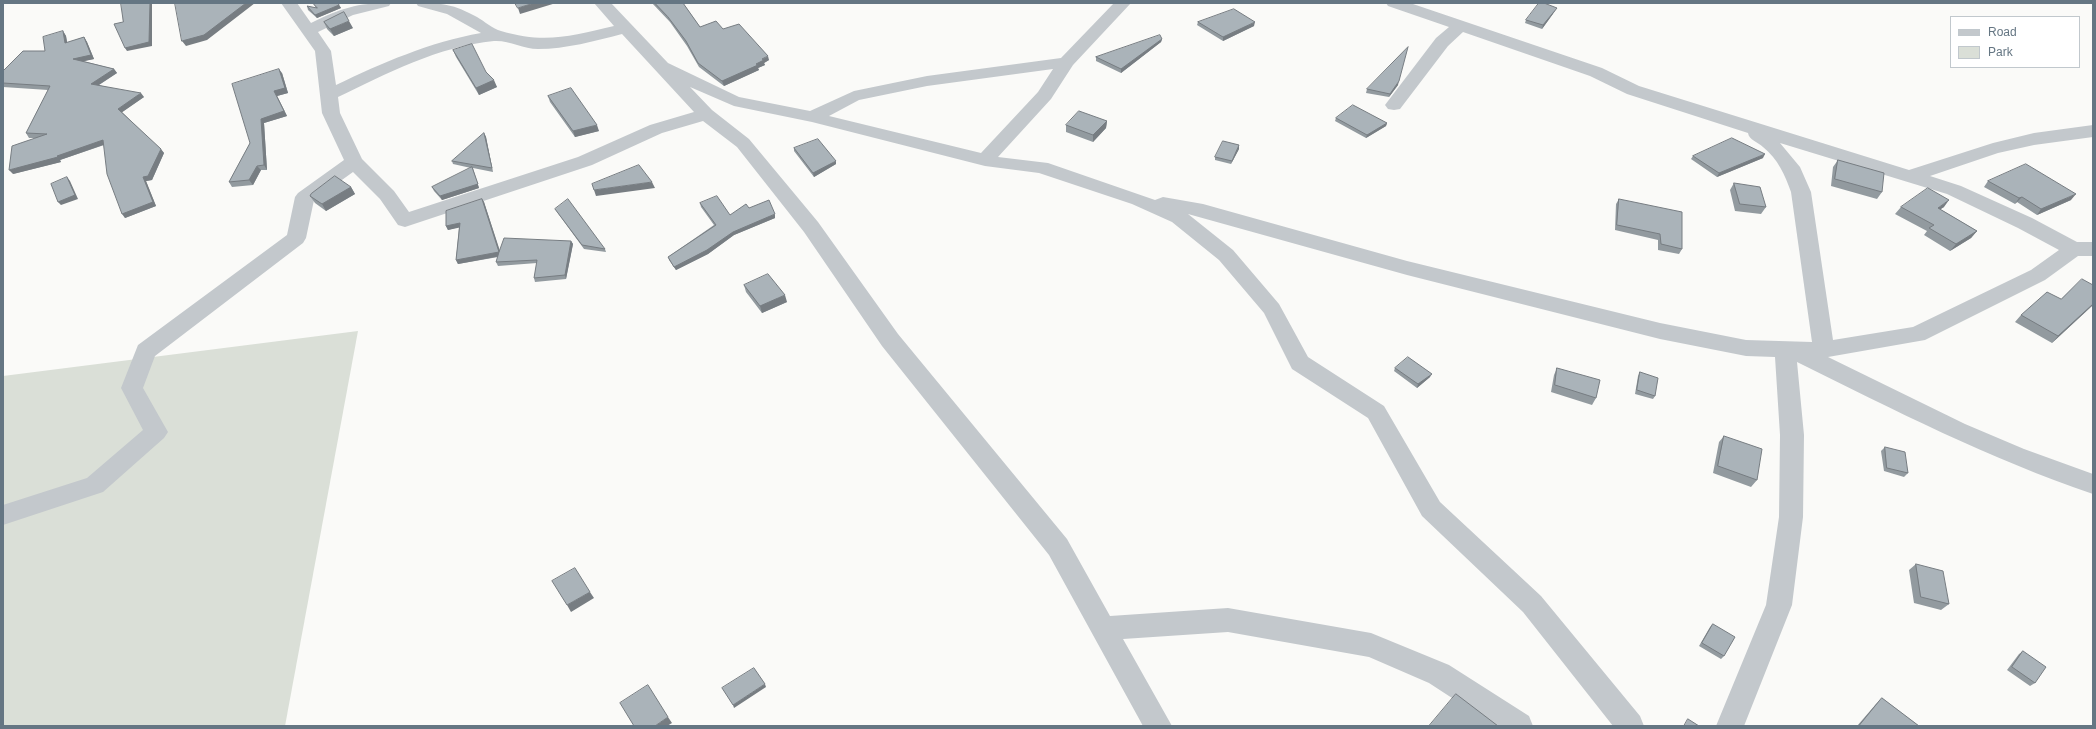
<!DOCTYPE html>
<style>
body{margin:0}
#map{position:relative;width:2096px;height:729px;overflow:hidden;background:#fafaf8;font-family:Helvetica,sans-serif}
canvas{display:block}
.frame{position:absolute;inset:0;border:4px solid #657683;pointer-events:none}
.legend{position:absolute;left:1950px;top:16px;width:130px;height:52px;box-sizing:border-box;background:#fff;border:1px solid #c1c8cd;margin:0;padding:5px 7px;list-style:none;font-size:12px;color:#657683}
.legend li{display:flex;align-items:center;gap:8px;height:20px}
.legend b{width:20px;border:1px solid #c1c8cd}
</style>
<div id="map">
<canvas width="2096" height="729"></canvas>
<div class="frame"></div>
<ul class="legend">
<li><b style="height:5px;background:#c3c8cc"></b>Road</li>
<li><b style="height:11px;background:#dadfd7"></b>Park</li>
</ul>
</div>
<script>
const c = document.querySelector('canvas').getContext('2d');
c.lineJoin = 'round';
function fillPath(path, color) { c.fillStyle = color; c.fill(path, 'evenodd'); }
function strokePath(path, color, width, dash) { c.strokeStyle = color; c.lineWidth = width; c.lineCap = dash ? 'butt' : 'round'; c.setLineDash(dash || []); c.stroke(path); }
fillPath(new Path2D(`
 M358 331 285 726H3V376Z`), '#dadfd7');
fillPath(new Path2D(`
 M281 3H297L311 23C342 8 356 3 391 3L389 6 353 15 318 32 331 51 336 85C382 63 430 42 481 33L447 14 418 6 416 3C443 3 453 4 477 17 484 21 493 29 501 31 545 44 571 36 614 26L594 3H611L668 63 739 97 810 111 854 91 927 76 1061 58 1114 3H1131L1073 65 1051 99 998 157 1048 163 1155 200 1163 197 1203 204 1407 261 1660 323 1746 340 1812 342 1791 192C1785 175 1778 159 1763 147 1758 142 1749 140 1748 133L1627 94 1590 76 1463 32 1448 46 1400 109 1394 110 1388 109 1385 105 1388 101 1436 38 1449 27 1388 6 1386 3H1410L1602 68 1639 86 1909 170 1993 143 2034 133 2093 125V137L2034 145 1998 153 1930 176 1961 186 2032 218 2077 242H2093V256H2078L2045 280 1925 340 1828 357 1965 424 2024 449 2093 474V494C1990 459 1894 410 1797 362L1804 435 1803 517 1792 605 1744 726H1716L1766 605 1779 517 1780 435 1775 357 1746 356 1660 339 1407 275 1188 214 1233 250 1279 304 1308 357 1384 406 1440 502 1541 596 1640 716 1644 726H1613L1523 612 1422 516 1368 418 1292 369 1264 313 1219 260 1172 222 1132 204 1039 173 985 166 812 122 734 106 690 87 712 110 749 139 818 222 898 334 1067 539 1110 616 1228 608 1371 633 1449 665 1529 716 1533 726H1495L1429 683 1369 657 1228 632 1123 639 1172 726H1143L1049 555 882 346 804 232 737 147 703 121 662 133 592 165 405 227 398 225 380 199 353 172 314 200 306 238 303 243 155 356 143 388 168 432 164 438 103 492 3 525V505L87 478 143 430 121 388 138 345 287 235 295 197 298 193 344 160 322 113 315 51ZM622 34 694 112 650 125 578 157 409 212 394 191 362 159 340 113 338 97C386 74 439 46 494 41 509 40 523 49 538 49 566 49 595 41 622 34ZM1053 69 1038 92 981 153 829 116 859 100 927 86ZM1780 143 1947 194 2018 228 2059 250 2031 270 1913 327 1833 340 1811 192 1800 167Z`), '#c3c8cc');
fillPath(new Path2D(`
 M313 3H338L341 8 317 18 308 10 307 6 316 8Z
 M652 3H683L700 27 723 29 769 60 764 63 765 65 758 68 759 70 724 86 699 67 687 46 670 22Z
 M1555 11 1542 29 1525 23 1526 20Z
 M324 22 353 28 334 36 327 29Z
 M1198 22 1254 26 1223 41 1197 25Z
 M63 31 66 36 67 43 84 37 87 42 94 59 83 61 114 69 117 73 99 85 144 97 122 112 164 153 152 180 146 181 156 206 125 218 104 145 60 160 61 162 13 174 36 138H29L26 133 48 90 3 87V71L45 51Z
 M1162 39 1161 42 1121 73 1096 61V57Z
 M453 50 486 72 497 87 479 95 456 57Z
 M282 73 288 93 277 96 287 116 264 123 267 170H261L253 185 232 187 229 182 250 143Z
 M1398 85 1389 97 1366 93 1367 89Z
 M548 96 599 131 575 137 550 102Z
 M1336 118 1387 123 1386 126 1366 138 1335 121Z
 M1107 121 1106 128 1093 142 1066 132V125Z
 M484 133 486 137 493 172 473 168 479 188 442 200 434 191 432 187 471 168 453 164 452 161Z
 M794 148 836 164 814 177 794 151Z
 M1239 149 1231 164 1215 160V157Z
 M1693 156 1763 158 1717 177 1691 159Z
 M1838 160 1882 192 1877 199 1831 186 1833 167Z
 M1988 181 2071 200 2037 215 2017 202 2015 204 1984 187Z
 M1734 183 1766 207 1761 214 1735 211 1730 190Z
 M351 187 355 194 326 211 315 203 310 196Z
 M482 199 484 202 500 251 571 241 573 244 566 279 535 282 534 278 537 263 498 266 496 262 498 257 458 264 456 260 459 227 448 230 446 226Z
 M1619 199 1682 249 1679 254 1658 250V240L1615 230 1616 204Z
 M700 203 730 215 749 208 775 218 734 235 708 254 676 270 669 260 668 257 714 225 701 207Z
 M1901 207H1944L1940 209 1977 231 1971 238 1950 251 1924 235 1927 231 1895 214Z
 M555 209 605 249 606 252 584 249 557 212Z
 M744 285 787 302 762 313 746 292Z
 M2061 299 2093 305 2052 343 2015 322 2021 315Z
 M1395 368 1430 377 1417 388 1394 371Z
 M1557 368 1596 398 1592 405 1551 392 1554 375Z
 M1640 372 1655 396 1653 399 1635 394 1638 376Z
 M1724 436 1757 480 1751 487 1713 473 1719 442Z
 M1885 447 1908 473 1904 477 1884 471 1881 451Z
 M1916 564 1949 604 1941 610 1914 603 1909 570Z
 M1713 624 1724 656 1721 659 1699 646 1710 627Z
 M2023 651 2035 683 2030 686 2007 670 2019 654Z
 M1882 698 1919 726H1857L1876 704Z`), '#929a9f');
fillPath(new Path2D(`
 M150 3H152V46L127 51 125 48Z
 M246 3H255L207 40 186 46 182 41Z
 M534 3H556L520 14 518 8Z
 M339 5 341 8 317 18 315 15Z
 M1557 8 1555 11 1542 29 1543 25Z
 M349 21 353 28 334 36 330 29Z
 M1255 22 1254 26 1223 41V37Z
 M63 31 66 36 68 47 65 43Z
 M84 37 87 42 94 59 76 63 73 59Z
 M1162 39 1161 42 1121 73V69Z
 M768 56 769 60 764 63 765 65 758 68 759 70 724 86 722 81 756 64Z
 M114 69 117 73 94 88 91 84Z
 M279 69 282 73 288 93 277 96 287 116 264 123 267 170 264 165 261 119 274 91Z
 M494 80 497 87 479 95 476 88Z
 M1399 81 1398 85 1389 97 1390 94Z
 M141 93 144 97 121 113 118 109Z
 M1107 121 1106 128 1093 142V135Z
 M1387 123 1386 126 1366 138 1367 135Z
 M597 125 599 131 575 137 573 131Z
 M484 133 486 137 493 172 492 168Z
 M103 140 106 144 60 160 61 162 13 174 9 170 57 156Z
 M1239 145V149L1231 164 1232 161Z
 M161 149 164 153 152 180 146 181 156 206 125 218 122 214 143 177Z
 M1765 154 1763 158 1717 177 1719 173Z
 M836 161V164L814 177 813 173Z
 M257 166 261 170 253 185 249 180Z
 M472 167 479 188 442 200 440 196Z
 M67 177 70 181 78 199 61 205 58 202Z
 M652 182 655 188 596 196 594 190Z
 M351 187 355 194 326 211 322 204Z
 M2076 194 2071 200 2037 215 2041 209Z
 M2022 197 2015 204 2019 198Z
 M482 199 484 202 501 255 499 252Z
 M1949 200 1944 207 1932 215 1938 208Z
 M775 214V218L734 235 708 254 676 270 674 267 733 232Z
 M460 223 462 227 448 230 446 226Z
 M1977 231 1971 238 1950 251 1956 244Z
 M571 241 573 244 566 279 565 275Z
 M499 252 501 256 458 264 456 260Z
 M785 295 787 302 762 313 760 306Z
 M2093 304V305L2052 343 2058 336Z
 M1432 374 1430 377 1417 388 1418 384Z
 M590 592 594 598 571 612 567 605Z
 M765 684 766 687 734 708 733 705Z
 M668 717 672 723 667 726H655Z`), '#777d82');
const building = new Path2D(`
 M121 3H150L149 42 125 48 114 24 123 22Z
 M175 3H246L204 35 182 41Z
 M313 3H338L339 5 315 15 307 6 317 8Z
 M515 3H534L518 8Z
 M655 3H683L700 27 716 21 723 29 739 24 768 56 762 59 764 60 756 64 758 65 722 81 698 63 686 41 668 17Z
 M1539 3H1544L1557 8 1543 25 1526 20Z
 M1234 9 1255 22 1223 37 1198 22Z
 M344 12 349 21 330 29 324 22Z
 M63 31 65 43 84 37 91 55 73 59 114 69 91 84 141 93 118 109 161 149 148 176 143 177 153 202 122 214 107 174 103 140 57 156 58 157 9 170 12 146 47 134 26 133 50 86 3 83V71L23 51H45L43 37Z
 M1160 35 1162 39 1121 69 1096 57Z
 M472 44 486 72 494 80 476 88 453 50Z
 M1408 47 1399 81 1390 94 1367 89Z
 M279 69 285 88 274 91 284 111 261 119 264 165 257 166 249 180 229 182 250 143 232 84Z
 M571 88 597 125 573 131 548 96Z
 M1353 105 1387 123 1367 135 1336 118Z
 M1079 111 1107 121 1093 135 1066 125Z
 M484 133 492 168 452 161Z
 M1732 138 1765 154 1719 173 1693 156Z
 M818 139 836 161 813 173 794 148Z
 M1223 141 1239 145 1232 161 1215 157Z
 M1838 160 1884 173 1882 192 1835 179Z
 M2026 164 2076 194 2041 209 2022 197 2019 198 1988 181Z
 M639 165 652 182 594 190 592 184Z
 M472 167 478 184 440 196 432 187Z
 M335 176 351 187 322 204 310 196 311 194Z
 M67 177 75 195 58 202 51 184Z
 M1734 183 1760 187 1766 207 1740 204Z
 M1928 188 1949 200 1938 208 1977 231 1956 244 1929 228 1934 225 1901 207Z
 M717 196 730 215 746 204 749 208 769 200 775 214 733 232 707 250 674 267 668 257 716 225 700 203Z
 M482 199 499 252 504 238 571 241 565 275 534 278 537 260 496 262 499 252 456 260 460 223 446 226V211Z
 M568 199 605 249 582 245 555 209Z
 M1619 199 1682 212V249L1661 244 1660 234 1617 225Z
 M768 274 785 295 760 306 744 285Z
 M2082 279 2093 285V304L2058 336 2021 315 2047 292 2061 299Z
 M1408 357 1432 374 1418 384 1395 368Z
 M1557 368 1600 380 1596 398 1555 385Z
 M1640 372 1658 378 1655 396 1637 390Z
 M1724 436 1762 449 1757 480 1718 466Z
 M1885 447 1905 452 1908 473 1887 468Z
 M1916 564 1943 571 1949 604 1921 597Z
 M575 568 590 592 567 605 552 581Z
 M1713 624 1735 637 1724 656 1702 643Z
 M2023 651 2046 667 2035 683 2012 667Z
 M754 668 765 684 733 705 722 688Z
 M648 685 668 717 655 726H634L620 703Z
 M1456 694 1498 726H1429Z
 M1882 698 1919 726H1859Z
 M1688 719 1699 726H1684Z`);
fillPath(building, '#aab3b9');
strokePath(building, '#777d82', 1);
</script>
